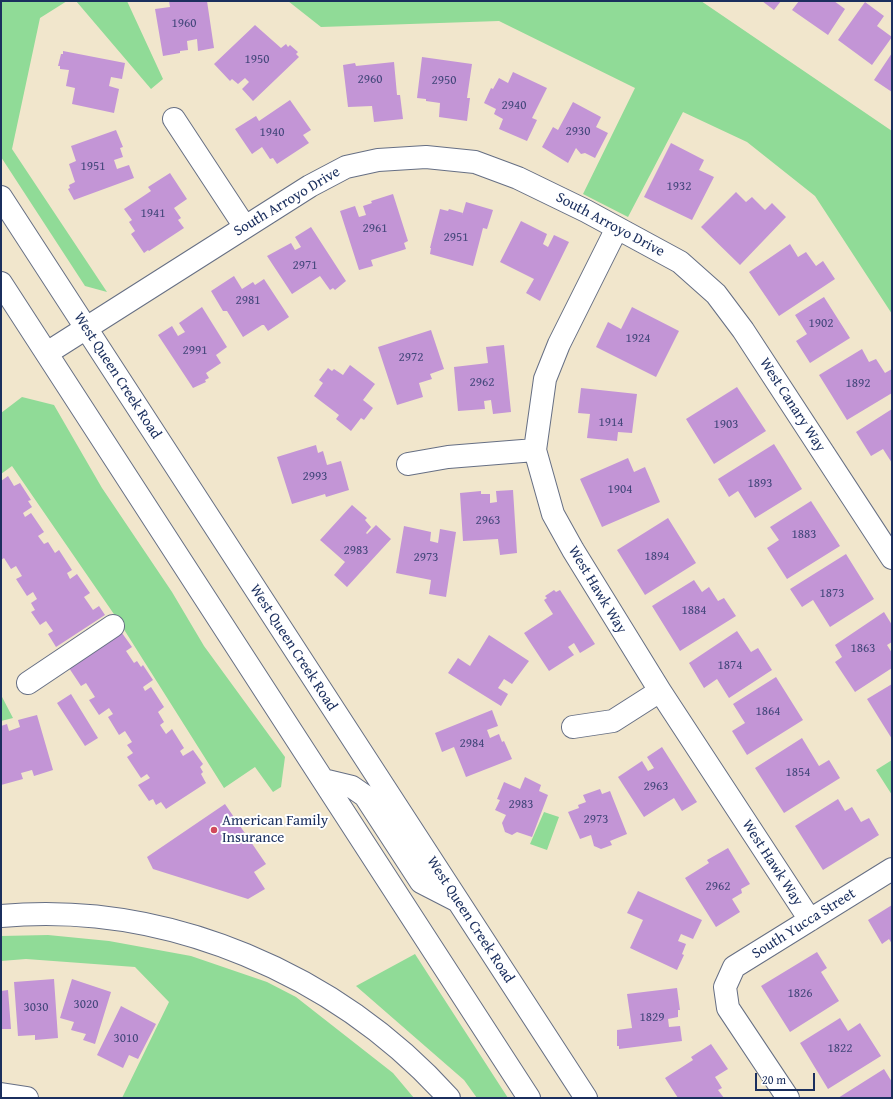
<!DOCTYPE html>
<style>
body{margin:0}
#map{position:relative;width:893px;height:1099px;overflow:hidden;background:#f1e6cc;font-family:"Gentium Book Plus",serif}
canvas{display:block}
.frame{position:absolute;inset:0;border:2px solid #1b2f5e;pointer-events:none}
.scale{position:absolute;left:755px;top:1073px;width:60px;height:18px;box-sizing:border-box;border:2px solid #1b2f5e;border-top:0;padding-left:5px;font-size:12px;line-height:14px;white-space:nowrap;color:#1b2f5e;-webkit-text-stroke:3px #fff;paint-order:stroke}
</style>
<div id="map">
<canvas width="893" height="1099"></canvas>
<div class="frame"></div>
<div class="scale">20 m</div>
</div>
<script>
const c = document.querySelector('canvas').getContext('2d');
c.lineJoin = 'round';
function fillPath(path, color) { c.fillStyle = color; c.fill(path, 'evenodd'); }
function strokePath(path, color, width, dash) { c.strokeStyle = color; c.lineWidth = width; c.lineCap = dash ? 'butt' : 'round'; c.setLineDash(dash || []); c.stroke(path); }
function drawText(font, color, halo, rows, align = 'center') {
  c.font = font + ' "Gentium Book Plus",serif'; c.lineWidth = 4; c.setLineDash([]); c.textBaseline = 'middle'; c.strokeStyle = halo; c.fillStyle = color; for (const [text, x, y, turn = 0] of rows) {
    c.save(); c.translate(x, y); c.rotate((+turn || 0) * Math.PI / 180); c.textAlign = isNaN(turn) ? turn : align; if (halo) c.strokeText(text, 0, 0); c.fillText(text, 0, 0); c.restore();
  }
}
fillPath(new Path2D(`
 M1 1H67L40 18 12 149 107 292 85 286 1 157Z
 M76 1H127L163 79 151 89Z
 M288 1H701L892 131V314L815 196 747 142 683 112 628 217 583 194 635 88 499 21 321 27Z
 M22 397 54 405 102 488 172 592 204 646 285 757 281 787 273 792 255 767 224 788 118 620 12 466 1 474V413Z
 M1 695 13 718 1 721Z
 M892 760V795L876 770Z
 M544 812 559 817 547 850 530 844Z
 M48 935 109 941 191 956 267 982 296 997 393 1073 414 1098H122L169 1002 135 967 26 959 1 961V936Z
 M415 954 508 1098H477L464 1080 356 986Z`), '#90db97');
fillPath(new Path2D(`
 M169 1H207L214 48 198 51 197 39 187 41 188 50 180 51V53L163 56 155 9 170 7Z
 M762 1H781L774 10Z
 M799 1H834L845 9 828 35 792 10Z
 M865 2 884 16 877 26 892 37 872 65 838 40Z
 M255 25 281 48 286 44 288 47 290 45 298 52 296 54 299 57 253 101 242 89 249 82 245 78 238 84 232 79 230 81 214 64Z
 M63 51 125 63 122 79 111 77 109 86 119 89 114 113 72 104 75 88 66 86 69 70 60 69V66H58L61 54H63Z
 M892 53V92L874 80Z
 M422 57 472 64 467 98H470L467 121 439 117 440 103 426 101V99L417 98Z
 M394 62 397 95H400L403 119 374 122 372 106 348 107 343 65 355 63 356 66Z
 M513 72 547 88 532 118 537 120 527 141 499 129 503 119 494 114 496 109 484 103 491 88 493 89 499 78 508 83Z
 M290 100 311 130 303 135 309 143 277 164 273 158 270 159 262 147 252 154 235 129 256 116 259 121Z
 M573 102 601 117 596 127 608 133 595 158 585 153 581 154 576 148 568 163 542 147 553 127 558 130Z
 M116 130 123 147 120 148 123 157 114 160 117 169 129 165 134 178 74 200 68 189 70 188 69 185 75 182 69 164 76 161 71 146Z
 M671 143 704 160 699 170 714 177 692 220 644 197Z
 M170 173 187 199 174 208 181 218 178 220 184 228 149 251 148 250 144 253 131 234 135 231 129 222 132 220 124 209 151 191 148 187Z
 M736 192 746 202 752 197 765 210 772 203 786 217 740 265 701 227Z
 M393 194 408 241 404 243 406 249 371 260 373 266 359 270 340 211 355 206 359 217 366 215 363 206 372 203 371 201Z
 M466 202 493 210 487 229 483 228 473 266 430 254 431 248H430L440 209 448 211 449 209 463 213 462 216Z
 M521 221 547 234 543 244 548 247 554 235 569 242 540 301 526 293 534 279 500 262Z
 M311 227 346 281 335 290 333 288 330 290 320 276 292 294 267 256 291 243 295 250 301 247 295 237Z
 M790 244 798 257 806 252 816 266 823 261 835 279 779 316 749 272Z
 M234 276 242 289 253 282 255 285 264 279 289 317 268 331 264 325H262L243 337 227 311H223L211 291Z
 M824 297 850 338 810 363 796 341 807 334 795 315Z
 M202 307 227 347 216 355 221 363 206 373 209 378 205 380 206 382 193 388 158 335 172 326 178 336 185 332 179 323Z
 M632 307 679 331 656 377 596 347 608 322 621 329Z
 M431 330 444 369 430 374 432 379 419 383 423 397 397 405 378 347Z
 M504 345 511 412 493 414 491 400 484 401 485 409 458 411 454 367 488 363 486 347Z
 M862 349 869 362 876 359 885 373 892 369V393L847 420 819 375Z
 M350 365 375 384 363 400 373 408 364 420 361 418 351 431 336 419 339 415 314 396 323 383 319 380 328 368 332 371 334 369 343 375Z
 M737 387 766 431 714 464 686 419Z
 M581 388 637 394 632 433 618 432 617 441 587 438 590 414 578 413Z
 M892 409V463L883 449 871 456 856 432Z
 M774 444 802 489 755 518 738 491 729 497 718 479Z
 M316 445 318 453 323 451 327 465 341 461 349 490 326 497 325 494 292 504 277 457Z
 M628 458 634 472 645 467 660 502 602 527 580 479Z
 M8 476 14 486 20 483 31 500 28 501 32 507 23 513 25 517 31 513 44 532 38 536 44 544 48 542 55 553 59 550 72 570 67 573 70 579 77 574 90 593 84 597 93 610 99 606 105 615 56 647 48 634 53 631 46 621 40 625 31 612 35 610 31 603 37 599 33 592 27 596 16 579 22 576 16 566 11 569 4 558 1 560V481Z
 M513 490 517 553 500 555 498 539 463 541 460 493 481 491V494H490V503L497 502 496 491Z
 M811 501 840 546 787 579 767 548 779 540 770 527Z
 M352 505 367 518 365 520 371 527 366 533 367 534 376 525 391 539 347 587 334 575 345 562 320 540Z
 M668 518 696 563 645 595 617 550Z
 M404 526 431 532 430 541 438 543 440 529 456 532 446 597 429 594 431 580 396 573Z
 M846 554 874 599 830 627 813 600 802 607 790 589Z
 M694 580 702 592 709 587 718 601 724 598 736 616 680 651 652 606Z
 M554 590 556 592 560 590 595 644 580 653 574 643 568 647 574 655 549 671 524 633 553 614 544 600 547 598 545 596Z
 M884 612 892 625V642L887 645 892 653V668L855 692 835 662 842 657 835 645Z
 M737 631 751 652 758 648 772 670 729 698 717 679 704 688 689 663Z
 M122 633 132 647 126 651 134 663 137 661 141 667 143 665 153 680 143 687 145 691 151 687 164 707 158 712 164 722 160 725 166 734 172 729 184 748 180 751 183 756 193 750 203 764 200 767 203 772 201 774 206 783 166 809 161 802 156 805 153 799 149 801 138 785 150 778 147 774 141 778 127 757 133 753 127 745 132 742 125 731 119 735 108 717 113 714 109 708 99 715 89 700 95 697 86 683 81 686 69 668Z
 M489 635 529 661 512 684 504 679 498 688 508 694 501 706 448 673 458 658 470 666Z
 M776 677 803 720 747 755 732 731 745 723 733 704Z
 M892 684V739L867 699Z
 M71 694 98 738 85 746 57 703Z
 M492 710 498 726 487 730 490 738 499 734 502 742 504 741 512 759 466 777 454 747 442 752 435 733Z
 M37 715 53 770 34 776 32 770 21 773 23 779 1 785V726L7 724 9 731 20 727 18 720Z
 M802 738 819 766 829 760 840 778 784 813 755 768Z
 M662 747 697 802 682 811 674 798 644 817 618 777 642 761 648 771 654 768 647 757Z
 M525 777 541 785 539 791 548 795 532 837 517 832 512 835 505 832 502 823 506 815 495 810 500 800 497 799 504 782 520 789Z
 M600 789 602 794 610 791 627 834 610 841 612 845 601 849 594 846 591 835 580 839 568 812 579 808 578 805 586 802 583 795Z
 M838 799 845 811 852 807 861 822 869 818 879 835 823 870 795 826Z
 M225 804 266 864 254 872 265 889 248 899 153 869 147 857Z
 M728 848 750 884 741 889 742 893 732 899 740 912 716 927 685 878 709 863 707 860Z
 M638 891 702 920 693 939 681 934 678 941 686 944 682 954 684 955 677 970 630 948 643 920 627 913Z
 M892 905V944L889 939 882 944 868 920Z
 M817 952 827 968 821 972 839 1001 790 1032 761 986Z
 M54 979 58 1038 35 1040V1035L18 1036 14 982Z
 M72 979 111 992 95 1044 83 1040 86 1034 71 1030 74 1022 60 1018Z
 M677 988 680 1010H678V1017L668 1019 669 1027 680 1026 682 1041 619 1049V1046H617V1030L632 1028 627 994Z
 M8 990 11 1029H1V991Z
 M121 1006 156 1024 138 1059 129 1055 123 1068 97 1055Z
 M840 1018 848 1031 860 1023 881 1056 828 1089 800 1043Z
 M711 1044 728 1069 715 1077 722 1088 718 1090 724 1098H678L665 1078 693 1060 691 1057Z
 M884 1069 892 1082V1098H838Z`), '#c395d6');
const minor = new Path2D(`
 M174 119 245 227
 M617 228 559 344 545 379 535 450 553 514 573 550 660 691 810 920
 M47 353 310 186 346 167 378 160 426 157 475 162 518 178 586 211 680 262 716 294 743 330 892 558
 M408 464 448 457 535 450
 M28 683 113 626
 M573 727 613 721 660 691
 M1 916C168 901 337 974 449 1098
 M1 1094 27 1098
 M788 1098 728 1008 725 987 734 967 892 869`);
const major = new Path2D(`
 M1 197 586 1098
 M1 283 529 1098
 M323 780 352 787 365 796 421 882 456 900`);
strokePath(minor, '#666f84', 24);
strokePath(major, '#666f84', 24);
strokePath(minor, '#fff', 22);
strokePath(major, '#fff', 22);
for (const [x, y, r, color] of [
 [214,830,4,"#d1495b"]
]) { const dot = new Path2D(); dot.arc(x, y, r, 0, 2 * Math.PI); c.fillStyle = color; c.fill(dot); strokePath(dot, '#fff', 1.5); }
drawText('13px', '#45487c', null, [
 ["1960",184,24],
 ["1950",257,60],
 ["2960",370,80],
 ["2950",444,81],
 ["2940",514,106],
 ["2930",578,132],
 ["1940",272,133],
 ["1951",93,167],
 ["1932",679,187],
 ["1941",153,214],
 ["2961",375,229],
 ["2951",456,238],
 ["2971",305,266],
 ["2981",248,301],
 ["1902",821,324],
 ["1924",638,339],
 ["2991",195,351],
 ["2972",411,358],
 ["2962",482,383],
 ["1892",858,384],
 ["1914",611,423],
 ["1903",726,425],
 ["2993",315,477],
 ["1893",760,484],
 ["1904",620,490],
 ["2963",488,521],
 ["1883",804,535],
 ["2983",356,551],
 ["1894",657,557],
 ["2973",426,558],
 ["1873",832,594],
 ["1884",694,611],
 ["1863",863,649],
 ["1874",730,666],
 ["1864",768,712],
 ["2984",472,744],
 ["1854",798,773],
 ["2963",656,787],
 ["2983",521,805],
 ["2973",596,820],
 ["2962",718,887],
 ["1826",800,994],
 ["3020",86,1005],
 ["3030",36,1008],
 ["1829",652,1018],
 ["3010",126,1039],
 ["1822",840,1049]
]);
drawText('15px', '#1b2f5e', '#fff', [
 ["South Arroyo Drive",287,202,-31],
 ["South Arroyo Drive",610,225,28],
 ["West Queen Creek Road",117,376,57],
 ["West Canary Way",792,405,57],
 ["West Hawk Way",597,590,59],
 ["West Queen Creek Road",293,648,57],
 ["West Hawk Way",772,863,57],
 ["West Queen Creek Road",470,920,57],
 ["South Yucca Street",804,924,-32]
]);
drawText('15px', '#1b2f5e', '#fff', [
 ["American Family",222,821],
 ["Insurance",222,838]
], 'left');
</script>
